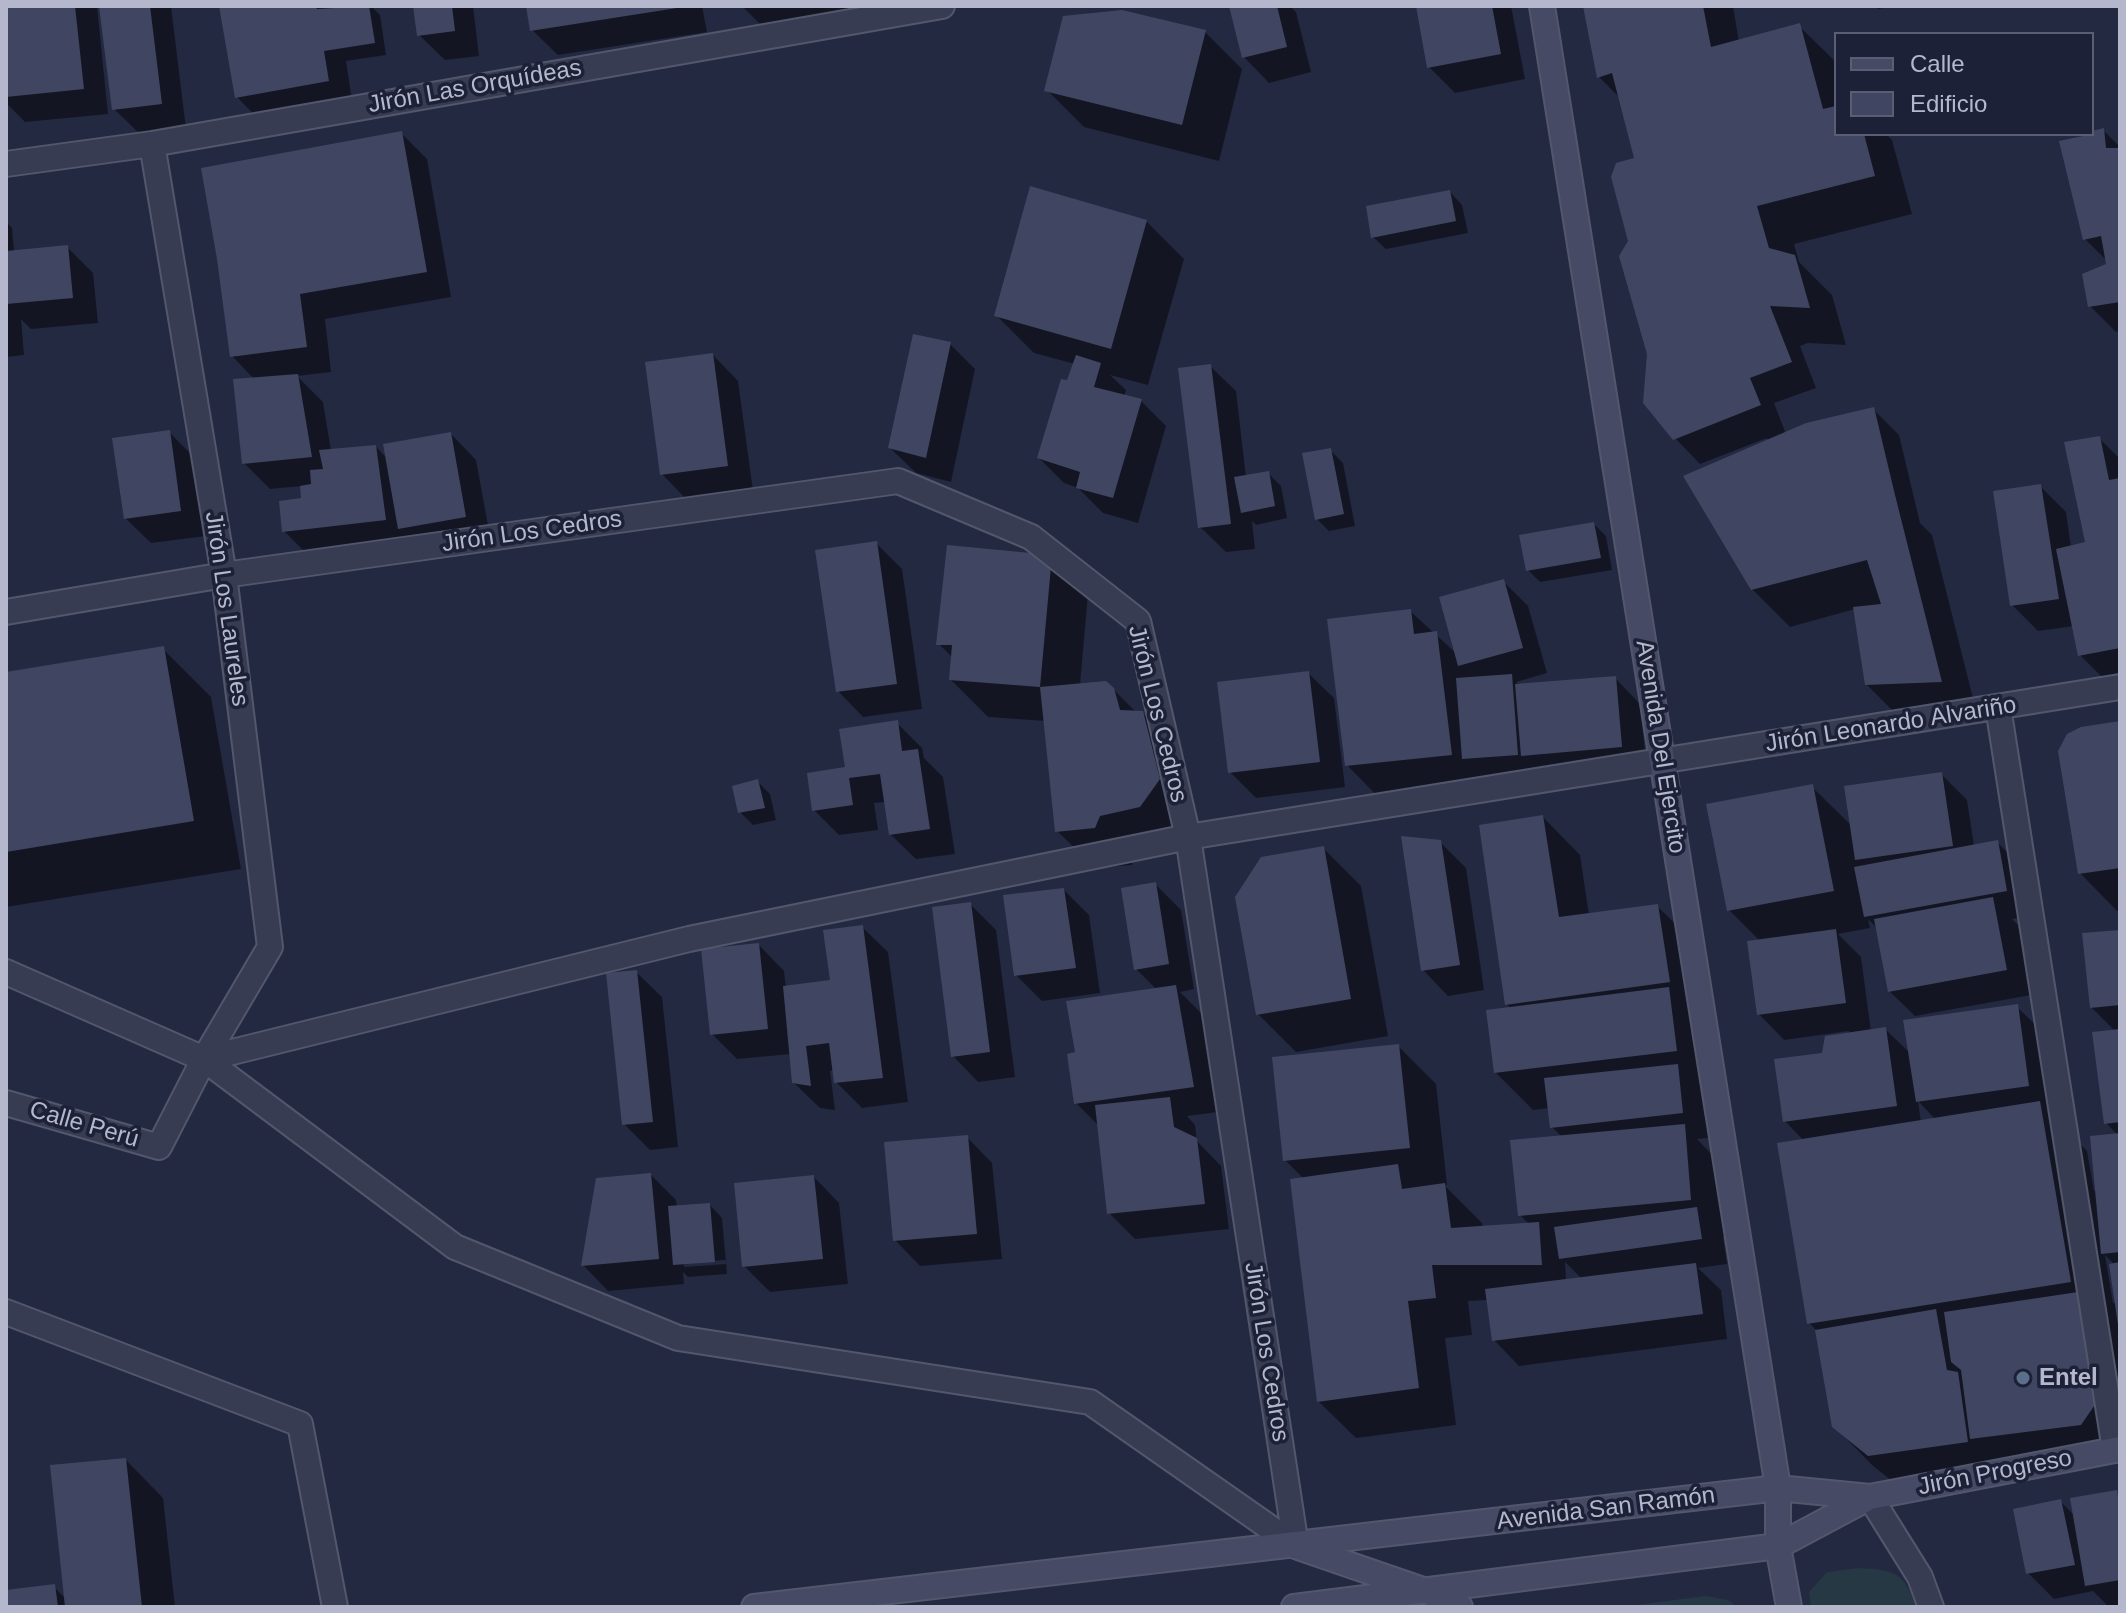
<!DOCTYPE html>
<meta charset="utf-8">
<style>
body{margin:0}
#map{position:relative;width:2126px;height:1613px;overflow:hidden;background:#242942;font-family:Helvetica,sans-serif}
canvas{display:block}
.frame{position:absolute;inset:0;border:8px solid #b5b8cc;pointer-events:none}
.legend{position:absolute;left:1834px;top:32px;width:260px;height:104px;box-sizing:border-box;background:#1d2137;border:2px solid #5a5d73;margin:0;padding:10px 14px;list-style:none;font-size:24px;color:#b5b8cc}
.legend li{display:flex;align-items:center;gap:16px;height:40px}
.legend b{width:40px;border:2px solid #5a5d73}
</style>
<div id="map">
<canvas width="2126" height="1613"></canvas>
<div class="frame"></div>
<ul class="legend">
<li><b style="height:10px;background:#464a65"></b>Calle</li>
<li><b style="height:22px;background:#404662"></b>Edificio</li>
</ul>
</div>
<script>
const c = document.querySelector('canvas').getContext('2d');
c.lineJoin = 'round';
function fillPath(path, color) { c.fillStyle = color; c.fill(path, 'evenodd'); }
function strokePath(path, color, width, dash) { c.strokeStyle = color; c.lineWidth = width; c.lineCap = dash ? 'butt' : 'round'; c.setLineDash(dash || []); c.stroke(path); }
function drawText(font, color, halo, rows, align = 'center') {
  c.font = font + ' Helvetica,sans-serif'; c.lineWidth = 7; c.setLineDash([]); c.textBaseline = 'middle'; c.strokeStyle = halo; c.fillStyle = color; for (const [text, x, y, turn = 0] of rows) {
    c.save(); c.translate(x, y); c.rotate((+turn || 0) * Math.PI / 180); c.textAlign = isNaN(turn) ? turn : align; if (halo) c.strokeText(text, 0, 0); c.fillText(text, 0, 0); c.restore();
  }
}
fillPath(new Path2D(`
 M1860 1568C1895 1570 1904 1572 1916 1607H1811L1809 1592 1827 1572Z
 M1706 1596 1728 1600 1737 1607H1620Z`), '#263843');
fillPath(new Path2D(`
 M6 6H97L108 114 25 122 6 103Z
 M101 6H171L186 129 140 134 114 109Z
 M221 6H371L380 15 386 55 346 61 353 107 262 123 237 97Z
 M415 6H473L479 56 445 60 419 35Z
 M528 6H702L707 32 558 55 532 30Z
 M742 6H850L843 16 765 29Z
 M1231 6H1290L1296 12 1311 72 1269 83 1244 57Z
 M1418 6H1511L1525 79 1455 93 1429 67Z
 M1585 6H1733L1739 42 1799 26 1836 62V134H1886L1892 140 1912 214 1794 244 1799 262 1832 295 1846 345 1808 343 1800 346 1816 388 1774 403 1786 434 1873 409 1899 435 1920 523 1932 535 1978 718 1904 722 1866 684 1855 609 1790 627 1752 589 1768 441 1767 438 1700 464 1675 438 1649 354 1630 241 1637 160 1621 99 1599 77Z
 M1875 6H1896L1878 9Z
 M1205 32 1242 69 1219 161 1084 127 1047 90Z
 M2103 130 2120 147V331L2116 332 2090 306 2108 262 2085 239 2062 142Z
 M401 133 427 159 451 297 325 319 331 372 297 376 323 402 331 451 376 447 388 459 451 434 476 460 491 542 310 557 284 531 303 500 302 486 270 489 244 463 255 380 232 356Z
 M1450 192 1462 205 1468 233 1386 249 1373 237Z
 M1146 221 1184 259 1148 385 1110 375 1126 390 1124 396 1141 401 1166 426 1138 523 1103 513 1078 488 1064 483 1039 458 1075 364 1034 353 996 315Z
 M6 222 12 228 14 252 67 247 93 273 98 323 31 329 21 319 24 355 6 357Z
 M950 344 975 369 951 482 916 473 890 448Z
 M713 355 738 381 753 491 687 500 662 474Z
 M1210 366 1236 391 1246 477 1268 473 1281 486 1287 518 1256 525 1252 521 1255 549 1226 552 1200 527Z
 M169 432 195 458 206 536 151 543 125 518Z
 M2099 438 2120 459V678L2106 681 2080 655 2074 626 2038 631 2012 605 2040 486 2066 512 2071 547 2088 543Z
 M1330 450 1343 463 1355 526 1329 531 1317 519Z
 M1594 524 1606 536 1612 570 1540 582 1528 570Z
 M876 543 902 569 922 709 863 717 838 691Z
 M1051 557 1088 594 1080 685 1113 689 1137 713H1142L1180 751 1196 817 1178 844 1137 853 1132 865 1095 868 1057 831 1046 721 988 717 951 680 953 658 939 644Z
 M1503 581 1528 606 1547 673 1516 682 1521 686 1615 678 1640 704 1647 772 1384 803 1347 765 1410 611 1457 654Z
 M163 649 211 697 241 869 6 907V674Z
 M1308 673 1334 698 1345 787 1256 798 1230 772Z
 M897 723 922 748 924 758 943 777 955 854 916 859 890 834 886 802 874 803 878 830 839 835 814 810 847 769Z
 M2120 723V910L2117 911 2080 873Z
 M1941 774 1967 800 1974 846 1997 842 2023 868 2031 916 2012 919 2018 925 2031 995 1915 1016 1889 991 1878 929 1868 919 1870 928 1838 934 1861 957 1871 1032 1886 1030 1911 1054 2017 1007 2043 1032 2054 1111 2048 1112 2087 1151 2094 1191H2097L2118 1135 2106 1123 2116 1032 2092 1008 2120 932V1460L1907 1493 1872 1465 1834 1426 1817 1331 1809 1323 1804 1141 1785 1121 1824 1054 1849 1035V1031L1784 1040 1759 1014 1761 942 1729 910 1812 787 1852 826ZM1918 1101 1936 1120 1921 1122ZM2105 1255 2115 1265 2117 1302 2113 1303Z
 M758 782 770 794 776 820 753 825 740 812Z
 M1543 817 1580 855 1589 915 1657 906 1695 943 1708 1138 1697 1139 1721 1164 1728 1237H1723L1727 1264 1698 1268 1721 1290 1727 1339 1519 1366 1494 1340 1488 1300 1468 1301 1472 1335 1445 1338 1456 1425 1356 1438 1318 1401 1304 1179 1285 1160 1398 1046 1436 1084 1447 1185H1444L1482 1223 1483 1228 1530 1225 1520 1215 1562 1137 1552 1127 1550 1108 1533 1110 1495 1072 1511 1009 1507 1004ZM1565 1262 1582 1279 1566 1281Z
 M1440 842 1466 868 1484 990 1448 996 1423 970Z
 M1323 848 1361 886 1388 1036 1296 1052 1258 1014Z
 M1155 884 1181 910 1194 989 1180 992 1201 1013 1218 1112 1187 1116 1195 1125 1197 1141 1221 1166 1229 1229 1135 1239 1109 1213 1099 1126 1076 1103 1077 1054 1157 990 1136 969Z
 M1064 890 1089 915 1100 993 1042 1001 1016 975Z
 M970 904 996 930 1015 1077 978 1082 953 1056Z
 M862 927 888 952 908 1102 862 1108 836 1082 835 1070 830 1071 835 1110 820 1108 794 1083 791 1054 737 1059 712 1034 759 945 784 971 786 988 832 982Z
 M636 972 662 997 678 1147 650 1150 624 1124Z
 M967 1137 992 1163 1002 1259 920 1266 895 1240Z
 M651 1175 676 1200 677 1208 710 1205 722 1218 727 1274 688 1277 683 1272 684 1284 608 1291 583 1265ZM725 1260 726 1264 684 1267V1263Z
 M814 1177 839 1203 848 1284 770 1292 744 1266Z
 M126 1460 163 1498 175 1607H6V1592L54 1587 66 1599Z
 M2116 1493 2120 1496V1607H2109L2093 1591 2054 1599 2028 1573 2060 1501 2075 1516Z`), '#0007');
fillPath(new Path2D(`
 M6 6H75L84 89 6 97Z
 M99 6H150L162 104 112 110Z
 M219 6H316L317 9 369 6 375 43 324 51 329 81 235 98Z
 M413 6H452L455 31 417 36Z
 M526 6H677V8L530 31Z
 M1229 6H1277L1287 47 1242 58Z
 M1416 6H1492L1501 54 1427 68Z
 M1583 6H1703L1711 47 1800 23 1823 109 1836 106V134H1864L1875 176 1757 206 1769 248 1795 255 1810 308 1770 306 1792 362 1750 378 1761 405 1673 440 1643 403 1647 354 1619 256 1628 241 1611 177 1616 163 1634 158 1612 73 1597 78Z
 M1122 10 1206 30 1182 125 1044 91 1063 16Z
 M2104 128 2106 148H2120V302L2088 307 2082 274 2106 264 2101 236 2083 240 2059 141 2092 134V131Z
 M402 131 427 272 300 294 307 347 230 357 217 259 201 168Z
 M1030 186 1147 220 1111 349 994 316Z
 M1450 190 1456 221 1371 238 1366 206Z
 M68 245 73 298 6 304V251Z
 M913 334 951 342 926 458 888 448Z
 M713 353 728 466 660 475 645 362Z
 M1076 355 1101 363 1094 387 1142 399 1113 498 1076 488 1080 472 1037 458 1061 379 1067 380Z
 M1211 364 1231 524 1198 528 1178 368Z
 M298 374 312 457 242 464 233 379Z
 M1874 407 1895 495 1942 682 1865 685 1853 607 1881 604 1867 560 1751 590 1683 476 1806 423Z
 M170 430 181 511 124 519 112 438Z
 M451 432 466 517 398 529 383 444Z
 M2100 436 2109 480 2120 478V648L2078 656 2056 549 2085 542 2064 442Z
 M376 445 386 520 282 532 279 501 301 498 300 486 311 484 310 470 323 469 319 450Z
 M1331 448 1344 514 1315 520 1302 453Z
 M1269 471 1275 506 1241 513 1234 477Z
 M2041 484 2059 599 2010 606 1993 491Z
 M1594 522 1601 558 1526 571 1519 535Z
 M877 541 897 684 836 692 815 550Z
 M947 545 1052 555 1040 687 949 680 952 645H936Z
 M1504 579 1523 648 1458 666 1439 597Z
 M1411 609 1414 634 1437 631 1452 755 1345 766 1327 619Z
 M164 646 194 821 6 852V672Z
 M1309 671 1320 762 1228 773 1217 682Z
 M1512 674 1518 755 1462 759 1456 678Z
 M1616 676 1622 747 1521 756 1515 684Z
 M1106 681 1114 688 1120 710 1143 711 1160 779 1140 807 1100 816 1095 828 1055 832 1040 687Z
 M898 720 902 751 918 749 930 829 889 835 880 774 849 778 853 805 812 811 807 773 845 767 839 729Z
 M2120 721V868L2078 874 2058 751 2067 734 2081 727Z
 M1942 772 1953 846 1855 860 1844 786Z
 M758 779 765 808 738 813 732 786Z
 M1813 784 1834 891 1727 911 1706 804Z
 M1543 815 1559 917 1658 904 1670 982 1505 1005 1479 825Z
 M1401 836 1441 840 1460 965 1421 971Z
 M1998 840 2007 891 1864 917 1854 867Z
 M1324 846 1351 999 1256 1015 1235 897 1261 857Z
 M1156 882 1169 964 1134 970 1121 888Z
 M1064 888 1076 968 1014 976 1003 895Z
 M1993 897 2007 970 1888 992 1874 919Z
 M971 902 990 1052 951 1057 932 907Z
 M863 925 883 1078 834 1083 829 1043 806 1046 811 1086 792 1083 783 986 830 980 823 930Z
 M1836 929 1846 1003 1757 1015 1747 941Z
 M2120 930V1005L2090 1008 2082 933Z
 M759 943 768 1029 710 1035 701 949Z
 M637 970 653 1122 622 1125 606 973Z
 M1176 985 1194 1087 1074 1104 1067 1054 1075 1052 1066 1001Z
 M1669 987 1677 1051 1494 1073 1486 1010Z
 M2018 1004 2029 1086 1916 1102 1903 1020Z
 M1886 1027 1897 1106 1783 1122 1774 1059 1822 1053 1825 1036Z
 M2120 1029V1122L2104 1124 2092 1032Z
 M1399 1044 1410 1148 1283 1161 1272 1057Z
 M1678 1064 1683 1113 1550 1128 1544 1078Z
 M1170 1097 1174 1127 1197 1138 1205 1204 1107 1214 1095 1105Z
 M2040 1101 2071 1282 1807 1324 1777 1143Z
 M1685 1124 1691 1200 1518 1216 1510 1140Z
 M2120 1133V1252L2101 1254 2090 1136Z
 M968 1135 977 1234 893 1241 884 1142Z
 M1398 1164 1402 1189 1445 1183 1451 1228 1539 1222 1542 1265H1432L1436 1298 1408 1301 1419 1388 1317 1402 1290 1179Z
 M651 1173 659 1259 581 1266 596 1178Z
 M814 1175 823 1259 742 1267 734 1183Z
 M710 1203 715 1262 673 1265 668 1206Z
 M1697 1207 1702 1239 1559 1259 1554 1227Z
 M2120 1262V1325H2118L2109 1264Z
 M1696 1263 1703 1314 1492 1341 1485 1289Z
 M2085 1291 2101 1396 2081 1425 1970 1439 1961 1370 1951 1362 1944 1312Z
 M1936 1309 1947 1370 1958 1372 1968 1442 1868 1456 1832 1427 1815 1330Z
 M126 1458 142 1607H65L50 1465Z
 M2117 1490 2120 1509V1580L2085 1586 2070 1498Z
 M2061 1499 2075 1565 2026 1574 2013 1509Z
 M55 1584 58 1607H6V1590Z`), '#404662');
const street = new Path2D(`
 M6 164 152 144 942 6
 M6 612 224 575 898 481 1031 537 1138 621 1188 837 1296 1546
 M1998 707 2115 1450
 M6 972 204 1059 689 939 1188 837 2120 687
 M204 1059 455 1247 678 1338 1090 1402 1296 1546
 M6 1103 159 1147 204 1059 270 947 224 575 152 144
 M6 1312 300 1424 335 1607
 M1870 1497 1920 1577 1931 1607`);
const secondary = new Path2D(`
 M1542 6 1778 1488V1546L1789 1607
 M1301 1548 1429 1592 1460 1607
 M754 1607 1778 1488 1870 1497 2120 1449
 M1294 1607 1778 1546 1870 1497`);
strokePath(street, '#53576c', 28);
strokePath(secondary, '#53576c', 28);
strokePath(street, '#383c52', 24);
strokePath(secondary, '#464a65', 24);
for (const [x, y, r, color] of [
 [2023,1378,8,"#5c6f8a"]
]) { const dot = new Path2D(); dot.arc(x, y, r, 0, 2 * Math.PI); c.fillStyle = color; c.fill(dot); strokePath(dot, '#1d2137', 3); }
drawText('24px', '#b5b8cc', '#1d2137', [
 ["Jirón Las Orquídeas",475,87,-10],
 ["Jirón Los Cedros",532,532,-8],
 ["Jirón Los Laureles",226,609,82],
 ["Jirón Los Cedros",1157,714,76],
 ["Jirón Leonardo Alvariño",1891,725,-9],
 ["Avenida Del Ejercito",1660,747,81],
 ["Calle Perú",84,1125,16],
 ["Jirón Los Cedros",1266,1352,81],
 ["Jirón Progreso",1995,1473,-11],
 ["Avenida San Ramón",1606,1509,-7]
]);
drawText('bold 24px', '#b5b8cc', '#1d2137', [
 ["Entel",2039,1378]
], 'left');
</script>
